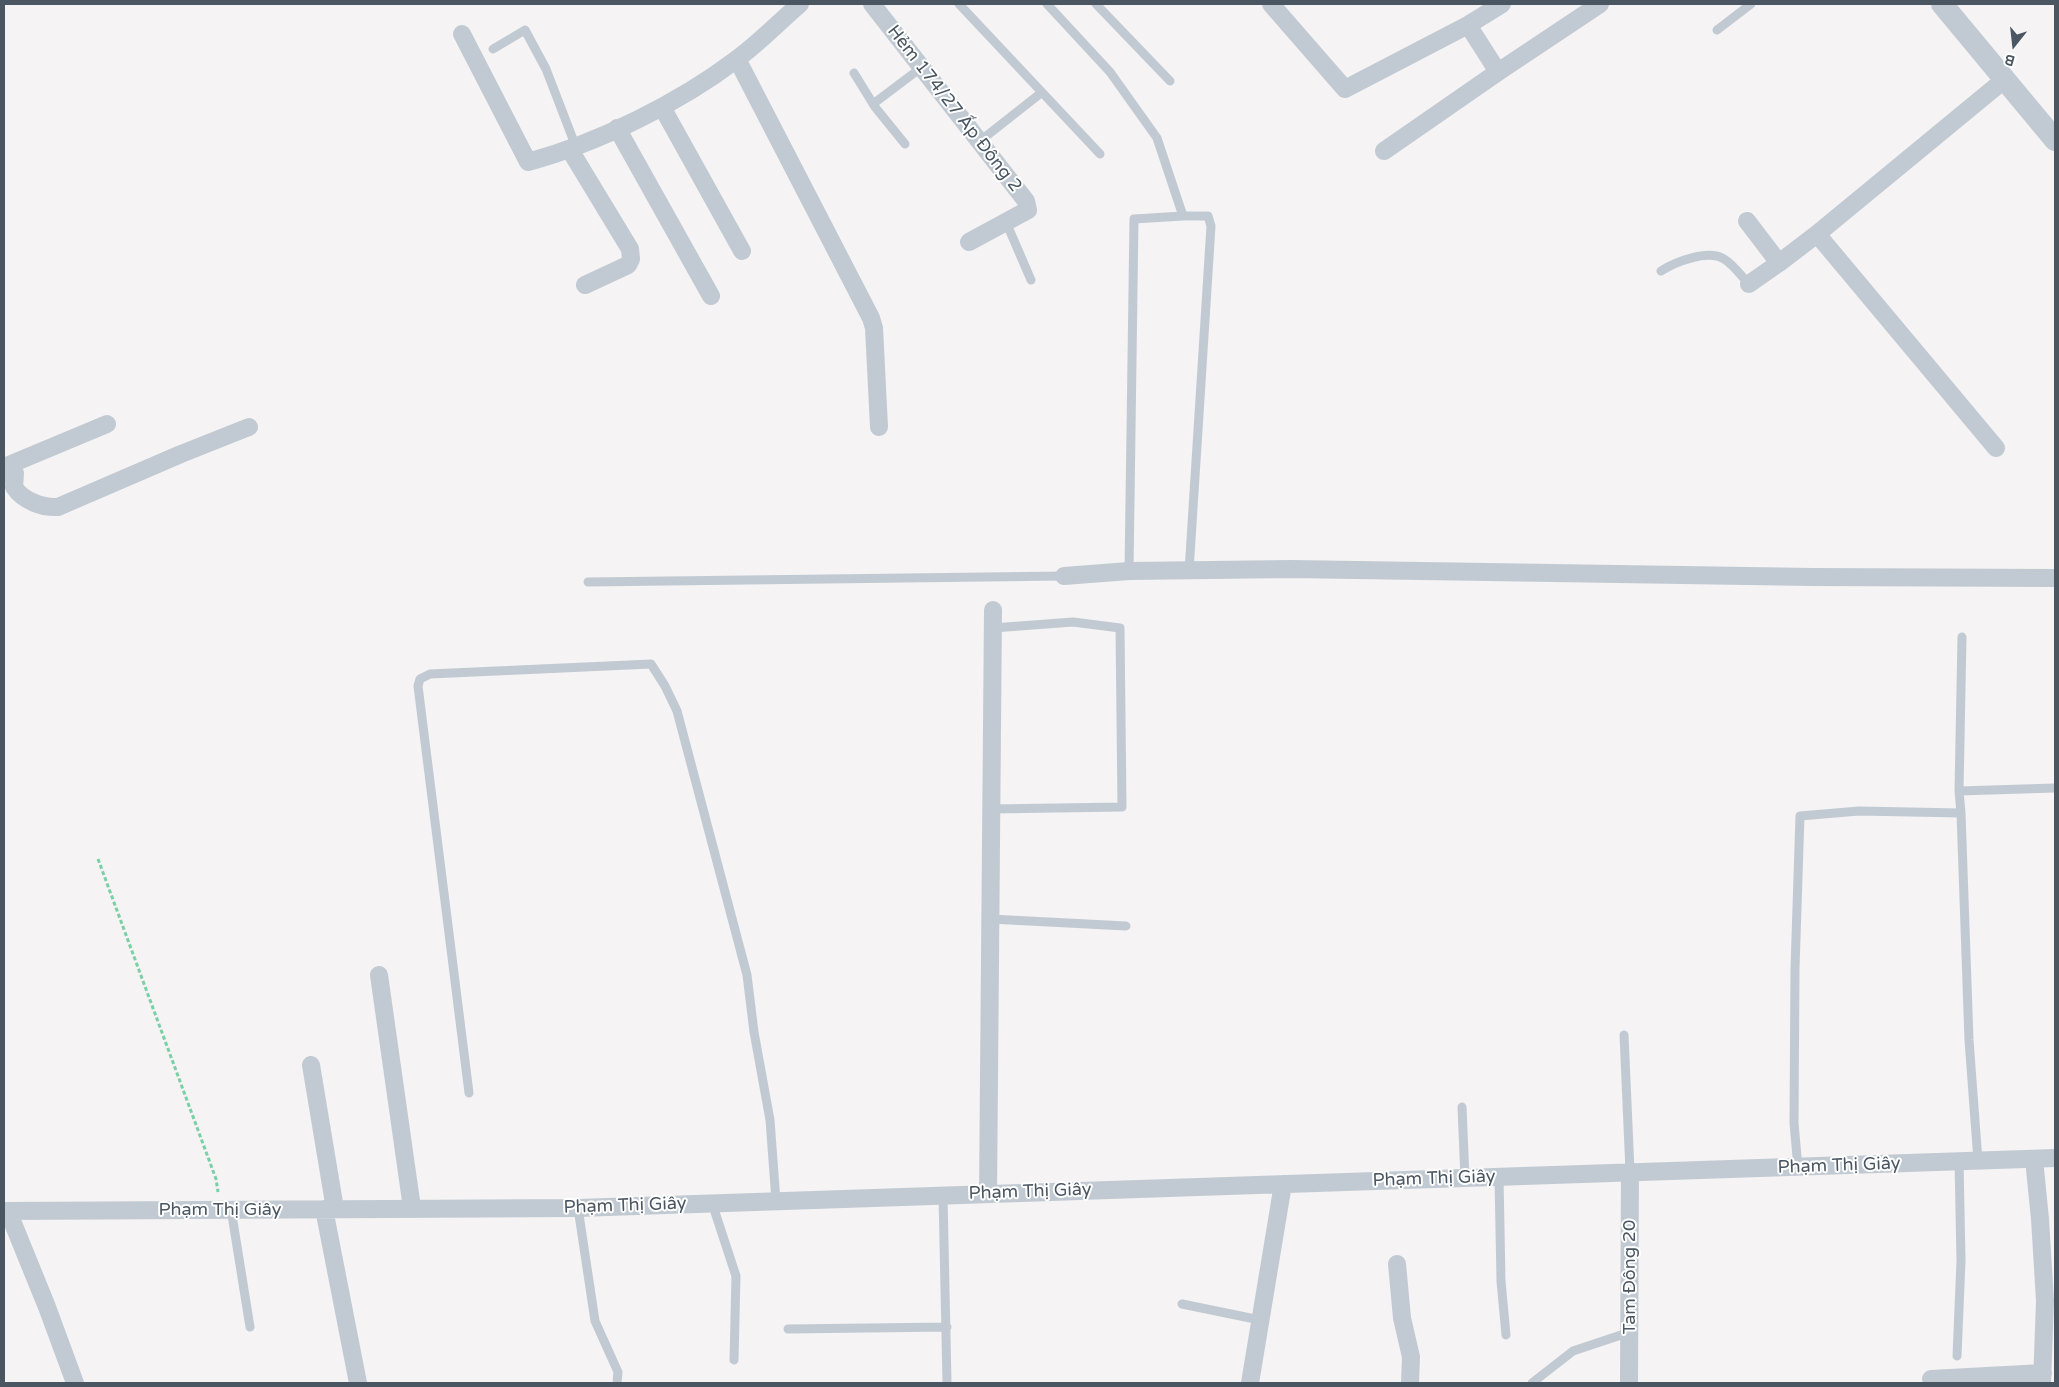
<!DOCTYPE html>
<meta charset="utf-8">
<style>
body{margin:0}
#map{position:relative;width:2059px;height:1387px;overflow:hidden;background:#f5f3f3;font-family:"Varela Round",sans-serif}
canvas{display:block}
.frame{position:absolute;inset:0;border:5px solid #4a5661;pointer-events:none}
.north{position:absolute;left:1989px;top:20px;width:50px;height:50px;-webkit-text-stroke:4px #fff;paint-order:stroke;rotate:196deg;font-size:14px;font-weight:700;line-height:20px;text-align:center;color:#4a5661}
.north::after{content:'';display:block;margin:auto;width:18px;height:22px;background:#4a5661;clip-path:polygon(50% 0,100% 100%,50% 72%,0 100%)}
</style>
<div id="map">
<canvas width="2059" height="1387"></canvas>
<div class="frame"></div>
<div class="north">B</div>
</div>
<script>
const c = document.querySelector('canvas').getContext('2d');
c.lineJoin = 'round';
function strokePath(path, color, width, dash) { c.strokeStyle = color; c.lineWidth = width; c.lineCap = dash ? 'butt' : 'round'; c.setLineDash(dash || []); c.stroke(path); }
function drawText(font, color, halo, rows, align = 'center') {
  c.font = font + ' "Varela Round",sans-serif'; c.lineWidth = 4; c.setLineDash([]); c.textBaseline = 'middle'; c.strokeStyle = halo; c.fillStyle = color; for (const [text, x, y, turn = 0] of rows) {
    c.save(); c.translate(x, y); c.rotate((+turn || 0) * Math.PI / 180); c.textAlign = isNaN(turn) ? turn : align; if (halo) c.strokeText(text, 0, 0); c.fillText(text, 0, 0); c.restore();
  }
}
strokePath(new Path2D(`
 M98 859 216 1179 218 1192`), '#7ad0a6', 3, [4, 2.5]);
strokePath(new Path2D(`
 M959 4 1100 154
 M1047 4 1110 72 1157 138 1183 216H1208L1211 226 1189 571
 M1096 4 1170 81
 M1717 30 1751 4
 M493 49 525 30 546 69 576 147
 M854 73 875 107 905 144
 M873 104 922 67
 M980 141 1041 93
 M1006 222 1031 280
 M1661 271C1675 262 1708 249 1724 259 1734 265 1741 276 1749 284
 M1129 571 1134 219 1183 216
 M588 582 1064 576
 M1959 791 2055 788
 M991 809 1122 807 1120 628 1073 622 993 628
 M1961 813 1959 791 1962 637
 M990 919 1126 926
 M1624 1035 1630 1171
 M469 1093 418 686 420 679 430 674 651 664 665 686 677 711 747 975 754 1032 770 1120 776 1201
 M1462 1107 1465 1178
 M1798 1168 1794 1123 1795 968 1800 816 1859 811 1961 813 1969 1040 1978 1161
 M1499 1177 1501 1281 1506 1335
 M943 1195 947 1383
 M712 1203 736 1276 734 1360
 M578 1208 595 1321 618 1372 617 1383
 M231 1209 250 1327
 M1182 1304 1260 1320
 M788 1329 947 1327
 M1957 1356 1961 1261 1959 1161
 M1532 1383 1573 1351 1630 1332`), '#c1cad2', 9);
strokePath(new Path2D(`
 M872 4 1026 201 1028 210 969 242
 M1271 4 1345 89 1468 25 1498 72 1384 151
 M1468 25 1502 4
 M462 34 528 162C598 143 679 103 737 59 759 43 779 22 800 4
 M737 59 871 318 874 328 879 427
 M1498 72 1600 4
 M662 107 742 251
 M617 128 711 296
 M570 150 630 249 631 259 628 265 585 285
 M1747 221 1779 263 1817 234
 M1749 284 1779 263
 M1996 448 1817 234 2004 80
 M4 467 107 424
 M4 474 7 471 15 473 14 487C23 501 43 508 58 507L181 454 249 427
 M1064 576 1129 571 1291 569 1813 577 2055 578
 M379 975 412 1208
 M311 1065 335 1209
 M2034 1159 2040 1219 2045 1301 2042 1383
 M988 1194 993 610
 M324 1209 358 1383
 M4 1211 578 1208 2055 1158
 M8 1211 47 1307 75 1383
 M1397 1264 1402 1318 1411 1357 1410 1383
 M1931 1379 2043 1373
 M1250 1383 1283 1184
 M1629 1383 1630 1171`), '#c1cad2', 18);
strokePath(new Path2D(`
 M1942 4 2055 140`), '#c1cad2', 22);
drawText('18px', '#4a5661', '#fff', [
 ["Hẻm 174/27 Ấp Đông 2",954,109,52],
 ["Phạm Thị Giây",1839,1166,-2],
 ["Phạm Thị Giây",1434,1179,-2],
 ["Phạm Thị Giây",1030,1192,-2],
 ["Phạm Thị Giây",625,1206,-2],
 ["Phạm Thị Giây",220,1210],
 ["Tam Đông 20",1630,1277,-90]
]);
</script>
